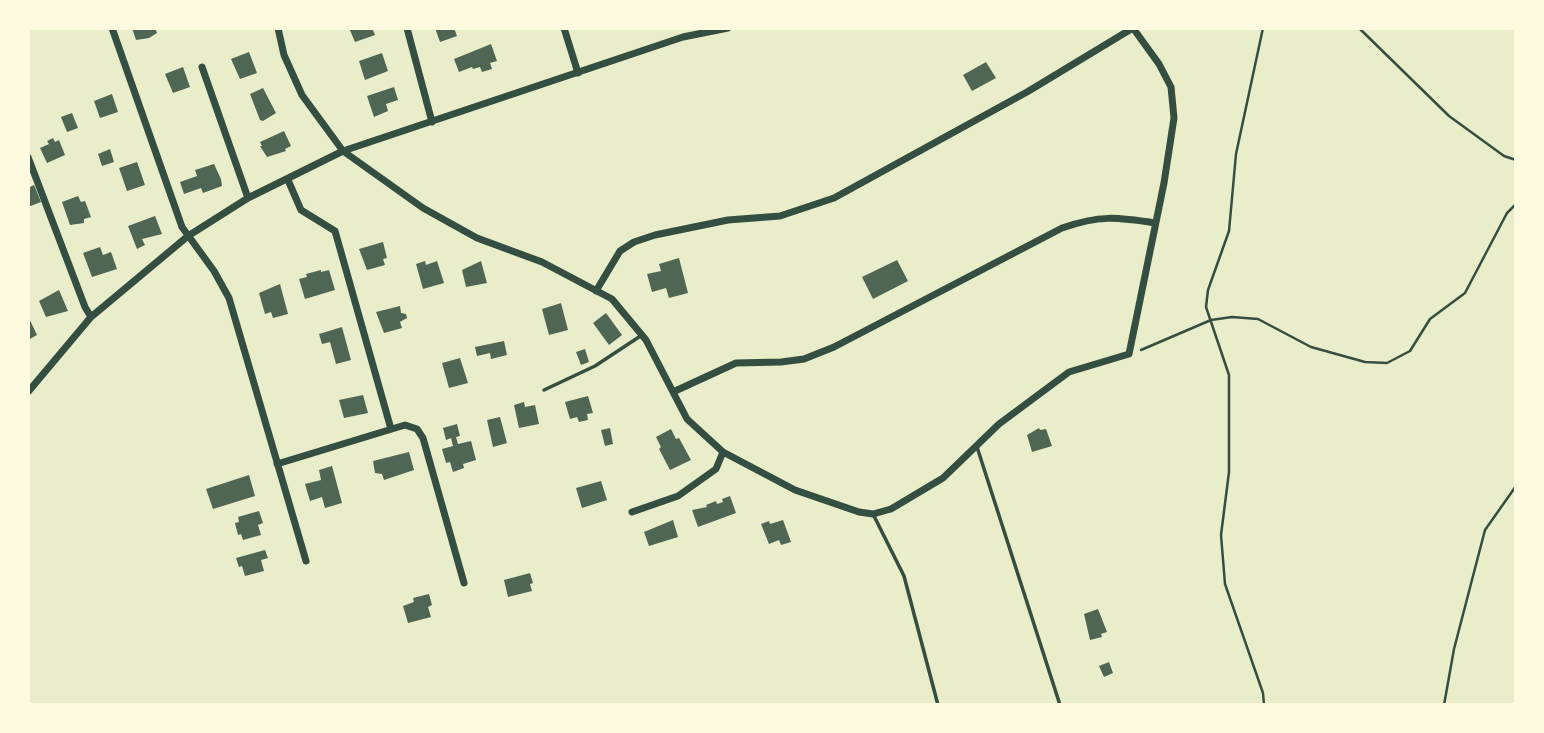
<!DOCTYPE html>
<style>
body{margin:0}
#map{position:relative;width:1544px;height:733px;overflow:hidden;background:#e9edc9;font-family:"Titillium Web",sans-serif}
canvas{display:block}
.frame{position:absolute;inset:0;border:30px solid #fefae0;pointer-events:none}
</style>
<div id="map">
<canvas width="1544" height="733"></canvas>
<div class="frame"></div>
</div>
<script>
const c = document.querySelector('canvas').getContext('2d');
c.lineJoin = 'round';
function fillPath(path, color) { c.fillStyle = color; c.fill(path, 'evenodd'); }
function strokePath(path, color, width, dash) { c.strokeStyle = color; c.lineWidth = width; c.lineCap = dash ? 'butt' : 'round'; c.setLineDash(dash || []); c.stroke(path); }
fillPath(new Path2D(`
 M132 28H155L157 33 149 38 136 40Z
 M349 28H372L375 35 355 42Z
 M435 28H454L457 36 440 42Z
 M491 44 497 61 490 63 492 69 482 72 480 67 473 69 472 67 459 72 454 59Z
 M249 52 257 73 240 79 231 59Z
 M382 53 388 71 365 80 359 61Z
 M986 62 996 78 972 91 963 75Z
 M183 67 190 87 173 93 165 74Z
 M394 87 398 100 386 104 388 111 374 117 367 96Z
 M263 88 276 113 263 121 260 120 250 94Z
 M112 94 118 112 100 118 94 101Z
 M72 113 78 128 67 132 61 117Z
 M284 131 291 146 285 149 286 151 267 157 260 146H262L260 142Z
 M53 138 55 142 59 140 65 155 47 163 40 148 49 144 47 141Z
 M110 149 114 162 102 166 98 154Z
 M137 162 145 185 127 191 119 168Z
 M214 164 221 179 222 186 203 193 201 188 184 194 180 182 197 176 195 170Z
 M34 185 41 202 28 207V188Z
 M78 196 81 202 85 201 91 217 84 219V223L70 225 62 202Z
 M155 216 162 234 142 239 145 245 137 249 128 226Z
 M383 242 387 258 383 259 385 265 367 270 359 249Z
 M100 247 103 255 111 252 117 269 92 277 83 253Z
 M679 258 688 293 669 298 666 288 652 292 647 274 661 271 659 264Z
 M897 260 908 281 873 299 862 277Z
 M425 261 426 265 437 261 444 283 423 289 416 264Z
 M481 261 487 283 466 287 462 270Z
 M321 270V272L329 270 335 290 305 299 299 279 307 277 306 274Z
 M280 284 288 314 273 318 271 312 265 314 259 293Z
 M59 290 68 311 46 317 39 301Z
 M561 303 568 330 549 335 542 309Z
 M400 306 401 313 406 314 407 318 400 322 402 328 384 333 376 312Z
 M606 313 622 335 609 345 593 323Z
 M28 316 37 335 28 340Z
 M342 327 351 360 336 364 330 342 322 344 319 334Z
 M504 341 507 355 491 359 490 353 477 356 475 347Z
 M585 349 589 362 581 365 576 352Z
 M460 358 468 383 449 388 442 363Z
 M363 395 368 413 344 418 339 400Z
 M588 396 593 413 587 414 588 420 579 422 577 417 570 419 565 402Z
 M524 402 525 407 535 405 539 424 519 428 514 405Z
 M500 417 507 443 493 447 487 420Z
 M457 424 460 436 456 437 458 444 471 441 476 460 463 464 464 468 453 472 450 462 446 463 442 449 453 446 451 438 446 440 443 428Z
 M610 428 613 444 605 446 601 430Z
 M1039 428 1040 430 1046 429 1052 446 1032 452 1027 435Z
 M671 429 676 439 679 438 691 460 670 470 659 449 661 447 656 437Z
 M409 452 414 470 384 480 382 474 375 473 373 461Z
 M332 466 342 503 325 508 322 497 310 501 305 484 321 480 319 470Z
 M249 475 255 496 213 509 206 489Z
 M601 481 607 500 582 508 576 488Z
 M730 496 736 513 698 527 692 510 707 507 706 505 716 501 717 504 723 502 722 499Z
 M259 511 263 523 258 525 261 535 243 540 241 534 238 535 235 523 239 522 238 517Z
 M673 520 678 537 649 546 644 532Z
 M783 520 791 542 781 545 779 540 769 544 761 524 769 521 770 524Z
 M265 550 268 558 261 560 264 571 245 576 242 566 239 567 236 558Z
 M530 573 533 583 530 584 532 591 508 597 504 580Z
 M429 594 432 605 428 607 431 617 408 623 403 606 414 602 413 598Z
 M1098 609 1107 632 1101 634 1102 637 1090 640 1084 614Z
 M1109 662 1113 673 1104 677 1099 666Z`), '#4f6655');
strokePath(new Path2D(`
 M1263 28 1236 154 1229 231 1208 290 1206 307 1229 375V472L1221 535 1225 584 1263 693 1264 705
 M1359 28 1449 116 1504 156 1516 160
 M1141 350 1211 320 1232 317 1258 319 1311 347 1365 362 1387 363 1410 351 1430 319 1465 293 1507 213 1516 204
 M1444 705 1454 649 1485 530 1516 486`), '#344e41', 2.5);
strokePath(new Path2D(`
 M544 390 595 366 642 335
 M977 447 1060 705
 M874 516 904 576 938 705`), '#344e41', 3.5);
strokePath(new Path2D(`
 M112 28 182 227 214 271 229 298 306 561
 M278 28 284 55 302 95 343 151 423 208 477 238 542 262 612 299 646 340 687 419 723 452 795 490 859 512 873 514 891 509 943 478 999 424 1069 372 1129 354 1164 183 1174 118 1171 87 1159 64 1133 28
 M407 28 432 122
 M564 28 578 73
 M202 67 248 198
 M28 157 85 307 91 317
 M288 180 301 210 335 231 391 429
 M596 291 620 251 634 242 655 235 728 220 780 216 834 198 1027 92 1133 28
 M28 392 91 317 188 236 248 198 343 151 683 37 728 28
 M673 392 736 363 781 362 804 359 834 347 1062 228C1100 215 1116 217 1155 223
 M277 464 405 425 417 429 423 438 464 583
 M632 512 678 496 716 469 723 452`), '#344e41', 7);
</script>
